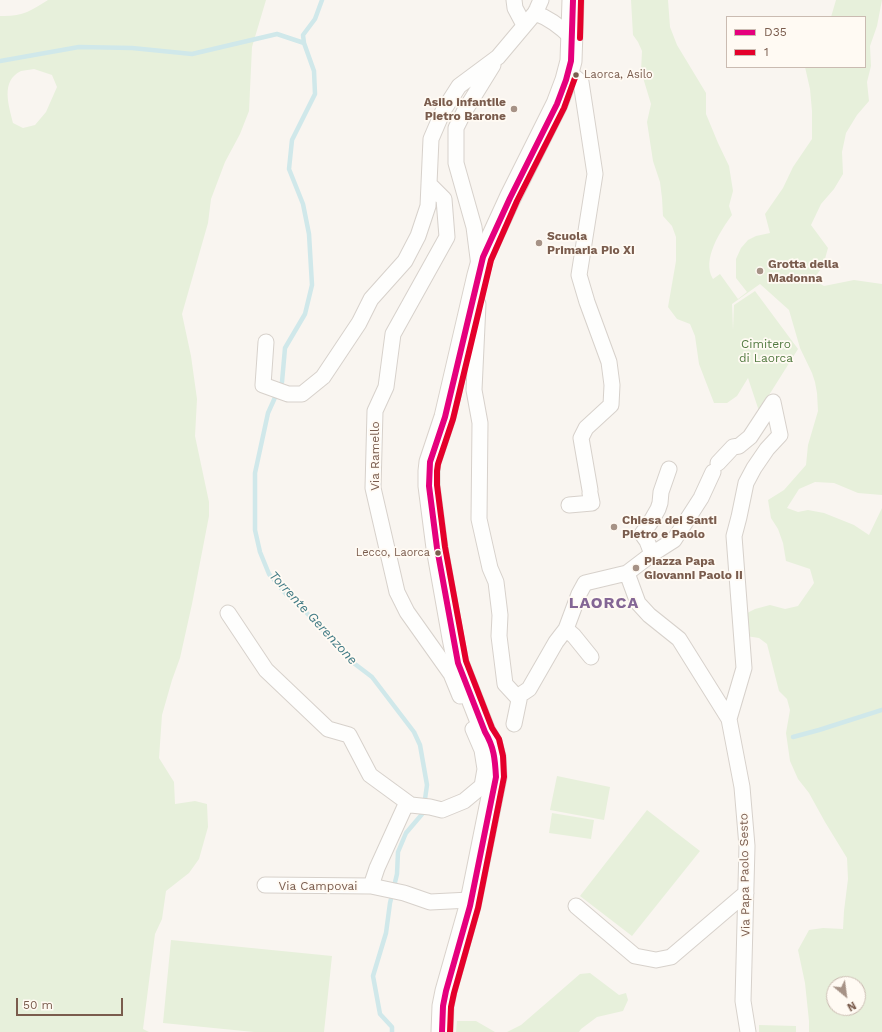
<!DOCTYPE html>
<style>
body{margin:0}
#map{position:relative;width:882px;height:1032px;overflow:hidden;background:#f9f5f0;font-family:"Work Sans",sans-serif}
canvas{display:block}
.legend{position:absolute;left:726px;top:16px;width:140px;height:52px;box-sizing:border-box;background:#fffaf3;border:1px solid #cabbb1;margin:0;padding:5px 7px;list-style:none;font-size:12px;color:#7a5c4d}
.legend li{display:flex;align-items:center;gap:8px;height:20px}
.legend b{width:20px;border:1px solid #cabbb1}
.north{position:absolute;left:826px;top:976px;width:40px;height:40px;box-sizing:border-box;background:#fffaf3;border:1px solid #cabbb1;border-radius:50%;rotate:151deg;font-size:11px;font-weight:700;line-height:16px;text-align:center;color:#7a5c4d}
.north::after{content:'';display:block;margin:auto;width:14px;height:18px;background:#a69286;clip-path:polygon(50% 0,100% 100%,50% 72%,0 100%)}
.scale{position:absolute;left:16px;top:998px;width:107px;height:18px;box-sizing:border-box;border:2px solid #7a5c4d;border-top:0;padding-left:5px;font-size:12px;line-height:14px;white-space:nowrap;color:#7a5c4d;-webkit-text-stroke:3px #fffaf3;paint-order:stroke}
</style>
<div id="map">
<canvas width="882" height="1032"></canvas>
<ul class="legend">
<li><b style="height:5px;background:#e5007d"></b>D35</li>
<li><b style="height:5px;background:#e4002b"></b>1</li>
</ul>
<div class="north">N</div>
<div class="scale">50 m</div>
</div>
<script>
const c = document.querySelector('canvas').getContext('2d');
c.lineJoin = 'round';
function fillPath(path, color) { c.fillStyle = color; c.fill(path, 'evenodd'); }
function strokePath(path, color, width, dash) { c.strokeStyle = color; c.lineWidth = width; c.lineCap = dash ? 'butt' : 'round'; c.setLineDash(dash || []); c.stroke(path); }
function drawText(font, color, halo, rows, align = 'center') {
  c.font = font + ' "Work Sans",sans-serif'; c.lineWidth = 3.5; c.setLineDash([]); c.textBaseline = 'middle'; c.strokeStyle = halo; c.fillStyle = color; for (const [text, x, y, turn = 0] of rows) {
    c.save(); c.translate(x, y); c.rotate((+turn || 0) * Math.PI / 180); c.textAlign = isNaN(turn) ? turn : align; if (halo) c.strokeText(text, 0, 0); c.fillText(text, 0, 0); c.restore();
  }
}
fillPath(new Path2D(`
 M48 0H266L252 47 249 111 240 134 225 162 211 199 208 223 182 314 191 356 197 399 195 436 209 502V516L192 604 180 658 172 680 162 715 159 758 174 782 175 804 195 801 207 804 208 827 199 859 189 873 166 891 162 919 155 934 143 1029 149 1032H0V16C21 17 31 11 48 0ZM34 69 52 75 57 87 46 112 35 125 23 128 13 123C9 106 0 81 21 71 25 70 30 70 34 69Z
 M631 0H668L670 27 677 45 706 93V114L718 143 729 166 733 191 729 206 732 215C721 230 701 260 713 279L720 274 738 299 747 292 736 278V259L741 248 748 240 756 236 770 233 765 214 783 188 793 167 812 139V111L810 89 805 67H865V17H831L836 0H882L877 26 870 46 871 66 867 82 869 101 857 115 846 133 842 152 843 174 834 189 821 204 811 225 828 248 823 266 813 280 824 286 854 280 882 284V495L858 493 834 483 815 482 799 489 787 508 798 512 808 510 824 513 854 525 869 535 882 508V1032H809V1021L805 983 798 950 809 930 823 928 843 929 844 911 848 879 847 858 825 822 809 793 798 779 790 761 786 733 790 710 787 699 779 691 767 644 759 638 746 636 745 614 755 609 770 605 785 609 798 606 814 583 810 569 786 561 783 543 778 529 771 518 768 500 784 490 806 465 808 445 818 411 817 393 815 382 812 373 800 348 789 310 760 284 732 304 733 330 734 305 755 291 798 349 759 411 748 378 737 396 727 403H714L699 364 695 336 690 324 677 319 668 307 676 261V237L672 226 663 216 662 198 660 182 653 161 647 122 651 104 641 71 642 51 638 42 633 35ZM834 984H858V1008H834Z
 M557 776 610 787 604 820 550 810Z
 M647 810 700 851 632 936 580 896Z
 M552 813 594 820 591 839 549 833Z
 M171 940 332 956 324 1032H254L163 1023Z
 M590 973 619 995 626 993 628 1000 623 1011 597 1017 581 1029 579 1032H507L521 1025 543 1006 580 974Z
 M457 1021H476L495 1032H456Z
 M759 1025 796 1026V1032H759Z`), '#e7f0db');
strokePath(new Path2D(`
 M322 0 315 19 303 35 304 43 314 71 315 94 292 140 289 169 303 204 309 234 312 285 305 314 285 348 282 382 268 413 255 473V530L260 552 269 574 286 594 294 599 351 661 372 677 414 732 420 745 427 785 423 813 406 833 398 852 397 874 390 903 386 933 373 976 380 1014 392 1027V1032
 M0 61 79 47 132 48 192 54 277 34 304 43
 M793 737 819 730 882 710`), '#d0e8ea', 4.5);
const street = new Path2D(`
 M514 0 515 8 524 25
 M535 13C549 18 561 27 572 38
 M568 72 581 82 595 174 579 275 587 302 609 362 612 385 611 405 586 428 581 438 590 490
 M429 184 444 199 447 237 393 334 386 387 375 411 373 488 397 592 407 612 451 674 460 696
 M479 266 474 227 456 163V128L464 112 493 65
 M478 304 474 390 480 423 479 519 490 568 496 582 500 615 499 636 505 684 517 697
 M266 342 263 385 288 394H302L323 377 359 323 371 299 405 261 418 236 428 206 431 139 443 111 459 86 498 57 535 13 537 9 541 0
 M718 463 733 447 739 446 750 437 773 402
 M569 505 592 503 590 493
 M652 554 647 541 642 534 650 523 658 509 660 503 661 492 669 469
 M627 573 638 603 649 615 679 639 729 719 742 787 747 846 743 1001 748 1032
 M228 613 266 670 328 729 349 735 370 775 411 805 430 807 442 810 464 801 482 786 485 769 482 750 473 729 475 728
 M566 629 574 636 591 657
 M729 719 744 668 734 536 739 517 746 483 754 468 767 449 780 435 773 402
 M514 724 519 700 517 697 529 689 556 642 566 629 579 594 585 583 627 573 652 554 674 540 701 498 713 472
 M265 885 371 886 404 893 430 902 470 900
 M371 886 377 868 407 802
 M576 906 635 956 656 960 671 957 746 893`);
const secondary = new Path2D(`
 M442 1032 443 1006 446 991 470 906 496 777 495 757 491 742 485 732 458 663 453 638 437 548 429 486V471L430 462 445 417 478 275 483 257 510 198 557 104 566 80 571 61 573 0`);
strokePath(street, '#d7d1cb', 17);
strokePath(secondary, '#d9d2cb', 23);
strokePath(street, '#fefefd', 15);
strokePath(secondary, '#fefefd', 21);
strokePath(new Path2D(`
 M442 1032 443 1006 446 991 470 906 496 777C495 759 494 747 485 732L458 663 437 548 429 486 430 462 445 417 483 257 510 198 557 104 566 80 571 61 573 0`), '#e5007d', 6);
strokePath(new Path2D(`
 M580 38 581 0
 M450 1032 451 1007 454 993 478 908 504 777 503 756 499 739 492 728 466 661 445 547 437 485V471L438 464 453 419 491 260 517 201 564 108 576 75`), '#e4002b', 6);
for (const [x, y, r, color] of [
 [576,75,3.5,"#7a5c4d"],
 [514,109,4,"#a69286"],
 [539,243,4,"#a69286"],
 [760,271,4,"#a69286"],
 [614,527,4,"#a69286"],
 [438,553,3.5,"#7a5c4d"],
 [636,568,4,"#a69286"]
]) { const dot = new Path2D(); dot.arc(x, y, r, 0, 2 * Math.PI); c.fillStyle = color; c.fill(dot); strokePath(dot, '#fffaf3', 1.5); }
drawText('11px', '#7a5c4d', '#fffaf3', [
 ["Laorca, Asilo",584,75],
 ["Lecco, Laorca",430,553,"right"]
], 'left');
drawText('bold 12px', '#7a5c4d', '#fffaf3', [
 ["Asilo infantile",506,102,"right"],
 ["Pietro Barone",506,116,"right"],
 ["Scuola",547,236],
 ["Primaria Pio XI",547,250],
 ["Grotta della",768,264],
 ["Madonna",768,278],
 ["Chiesa dei Santi",622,520],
 ["Pietro e Paolo",622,534],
 ["Piazza Papa",644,561],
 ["Giovanni Paolo II",644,575]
], 'left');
drawText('12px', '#537a41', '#fffaf3', [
 ["Cimitero",766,344],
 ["di Laorca",766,358]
]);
drawText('12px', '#7a5c4d', '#fffaf3', [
 ["Via Ramello",375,456,-90],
 ["Via Papa Paolo Sesto",745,875,-91],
 ["Via Campovai",318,886]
]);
drawText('italic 13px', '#437c86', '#fffaf3', [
 ["Torrente Gerenzone",313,618,47]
]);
c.letterSpacing = '1px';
drawText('bold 16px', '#846695', '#fffaf3', [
 ["LAORCA",604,603]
]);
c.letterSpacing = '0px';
</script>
